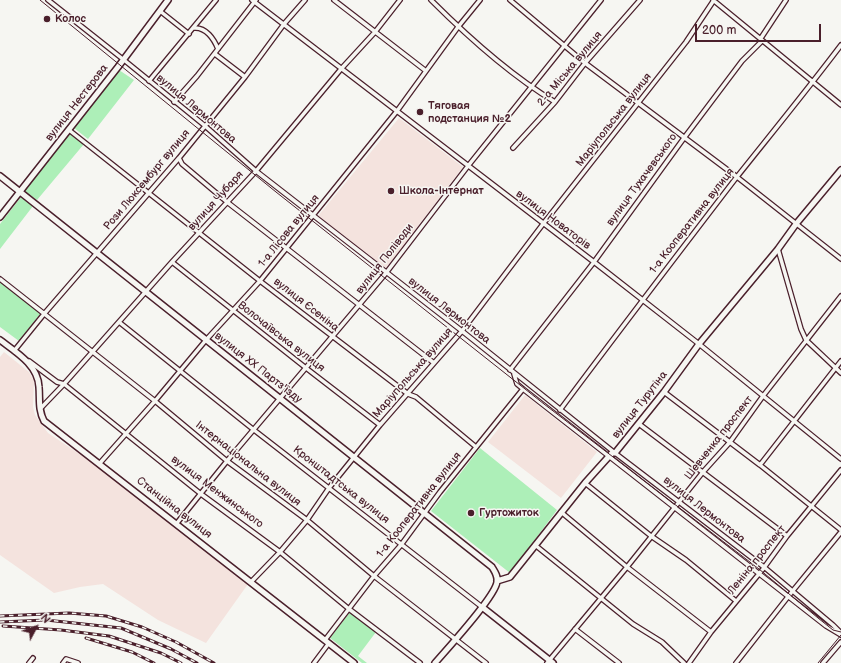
<!DOCTYPE html>
<meta charset="utf-8">
<style>
body{margin:0}
#map{position:relative;width:841px;height:663px;overflow:hidden;background:#f6f6f2;font-family:"Balsamiq Sans",sans-serif}
canvas{display:block}
.north{position:absolute;left:16px;top:607px;width:40px;height:40px;-webkit-text-stroke:3px #f6f6f2;paint-order:stroke;rotate:49deg;font-size:11px;font-weight:700;line-height:16px;text-align:center;color:#4a1f2b}
.north::after{content:'';display:block;margin:auto;width:14px;height:18px;background:#4a1f2b;clip-path:polygon(50% 0,100% 100%,50% 72%,0 100%)}
.scale{position:absolute;left:695px;top:24px;width:126px;height:18px;box-sizing:border-box;border:2px solid #4a1f2b;border-top:0;padding-left:5px;font-size:12px;line-height:14px;white-space:nowrap;color:#4a1f2b;-webkit-text-stroke:3px #f6f6f2;paint-order:stroke}
</style>
<div id="map">
<canvas width="841" height="663"></canvas>
<div class="north">N</div>
<div class="scale">200 m</div>
</div>
<script>
const c = document.querySelector('canvas').getContext('2d');
c.lineJoin = 'round';
function fillPath(path, color) { c.fillStyle = color; c.fill(path, 'evenodd'); }
function strokePath(path, color, width, dash) { c.strokeStyle = color; c.lineWidth = width; c.lineCap = dash ? 'butt' : 'round'; c.setLineDash(dash || []); c.stroke(path); }
function drawText(font, color, halo, rows, align = 'center') {
  c.font = font + ' "Balsamiq Sans",sans-serif'; c.lineWidth = 3; c.setLineDash([]); c.textBaseline = 'middle'; c.strokeStyle = halo; c.fillStyle = color; for (const [text, x, y, turn = 0] of rows) {
    c.save(); c.translate(x, y); c.rotate((+turn || 0) * Math.PI / 180); c.textAlign = isNaN(turn) ? turn : align; if (halo) c.strokeText(text, 0, 0); c.fillText(text, 0, 0); c.restore();
  }
}
fillPath(new Path2D(`
 M399 118 463 167 386 268 318 216Z
 M4 352 29 372 34 381 33 407 35 415 48 433 99 467 248 584 206 643 158 620 103 584 80 587 54 593 0 555V357Z
 M525 395 597 452 561 498 488 442Z`), '#f4e3de');
fillPath(new Path2D(`
 M119 70 134 80 88 139 74 128Z
 M69 133 84 144 37 200 24 191Z
 M21 197 33 206 0 249V224Z
 M0 282 41 313 19 341 0 327Z
 M480 448 557 510 510 573 431 511Z
 M350 612 376 632 358 656 367 663H362L330 638Z`), '#adefb8');
const street = new Path2D(`
 M48 0 124 60 204 125 256 171 462 331 615 453 764 567 833 625 841 633
 M252 0 594 262 699 344 841 459
 M334 0 426 71
 M431 0C468 37 510 75 555 102
 M510 0 585 63 737 177 841 259
 M713 0 841 105
 M160 11 189 34
 M194 28C206 27 214 39 218 49
 M215 54 245 77
 M149 81 216 0
 M174 102 197 76 256 0
 M69 130 260 281 408 394 416 397 476 447
 M513 148 555 102 585 63 640 0
 M179 158 182 164 227 202 434 363
 M778 249 801 329 806 340 841 373
 M172 262 306 368 380 425
 M0 279 155 401 227 461 307 520 374 576 486 663
 M119 322 254 430 482 607
 M15 352 14 351 44 314 179 158 245 77 284 24 305 0
 M29 361 57 382 64 384 201 494 280 552 349 609 420 663
 M510 370 594 262 684 138 742 61 761 42V38L786 0
 M523 389 826 626 841 635
 M664 392 760 465 841 530
 M40 409 64 384 172 262 256 171 341 69 375 32 400 0
 M560 410C618 332 677 255 736 178 771 134 807 90 841 45
 M639 424 787 536
 M100 463 155 401 206 340 260 281 397 111 458 27 480 0
 M760 465 841 361
 M585 483 651 536 686 560 736 601
 M561 512 627 567 711 632
 M177 523 227 461 386 273 468 166 601 0
 M535 545 633 624 662 642 684 663
 M251 582 280 552 307 520 329 488 380 425 462 331 543 224 686 42 714 0
 M575 629 619 663
 M325 640 374 576 401 545 440 492 523 389 517 384 514 374
 M29 663 33 658
 M63 663 66 659 78 663
 M314 663 329 643
 M547 663 627 567 703 472 730 442 763 396 841 296
 M689 663 711 632 763 569 787 536 841 470
 M736 663 791 593 841 532
 M823 663 841 642`);
const secondary = new Path2D(`
 M0 176 492 567C495 572 498 576 497 582 495 597 447 649 435 663
 M0 217 118 67 168 0
 M0 340C16 352 38 365 39 387 40 399 38 410 44 421L354 663
 M497 581 510 577 585 483 612 453H615L664 392 699 344 778 249 796 224 841 170
 M482 607 553 663`);
strokePath(street, '#4a1f2b', 6);
strokePath(secondary, '#4a1f2b', 8);
strokePath(street, '#f6f6f2', 3.5);
strokePath(secondary, '#f6f6f2', 5);
strokePath(new Path2D(`
 M40 0 276 192 544 404 759 569 818 618 833 630 841 632
 M818 663 841 635`), '#4a1f2b', 1);
const rail = new Path2D(`
 M0 616 69 613 106 616 142 627 176 642 214 663
 M0 622 46 620 121 628 171 649 197 663
 M3 626 61 630 109 636 161 653 181 663
 M86 638 132 652 154 663`);
strokePath(rail, '#4a1f2b', 3);
strokePath(rail, '#f6f6f2', 1.5, [4.5]);
for (const [x, y, r, color] of [
 [47,19,4,"#4a1f2b"],
 [420,112,4,"#4a1f2b"],
 [391,191,4,"#4a1f2b"],
 [471,513,4,"#4a1f2b"]
]) { const dot = new Path2D(); dot.arc(x, y, r, 0, 2 * Math.PI); c.fillStyle = color; c.fill(dot); strokePath(dot, '#f6f6f2', 1.5); }
drawText('bold 11px', '#4a1f2b', '#f6f6f2', [
 ["Колос",55,19],
 ["Тяговая",428,106],
 ["подстанция №2",428,119],
 ["Школа-Інтернат",399,191],
 ["Гуртожиток",479,513]
], 'left');
drawText('11px', '#4a1f2b', '#f6f6f2', [
 ["2-а Міська вулиця",570,69,-50],
 ["вулиця Нестерова",77,103,-52],
 ["вулиця Лермонтова",196,109,40],
 ["Маріупольська вулиця",614,120,-52],
 ["Рози Люксембург вулиця",147,180,-50],
 ["вулиця Тухачевського",642,180,-54],
 ["вулиця Чубаря",216,201,-48],
 ["вулиця Новаторів",553,220,37],
 ["1-а Кооперативна вулиця",692,221,-52],
 ["1-а Лісова вулиця",289,231,-51],
 ["вулиця Поліводи",385,259,-52],
 ["вулиця Єсеніна",306,305,38],
 ["вулиця Лермонтова",449,311,38],
 ["Волочаївська вулиця",281,337,38],
 ["вулиця XX Партз'їзду",258,368,38],
 ["Маріупольська вулиця",413,373,-49],
 ["вулиця Турутіна",640,405,-52],
 ["Шевченка проспект",719,438,-52],
 ["Інтернаціональна вулиця",248,464,38],
 ["Кронштадтська вулиця",341,485,38],
 ["вулиця Менжинського",217,492,37],
 ["1-а Кооперативна вулиця",419,505,-52],
 ["Станційна вулиця",174,508,38],
 ["вулиця Лермонтова",704,510,38],
 ["Леніна проспект",757,560,-51]
]);
</script>
